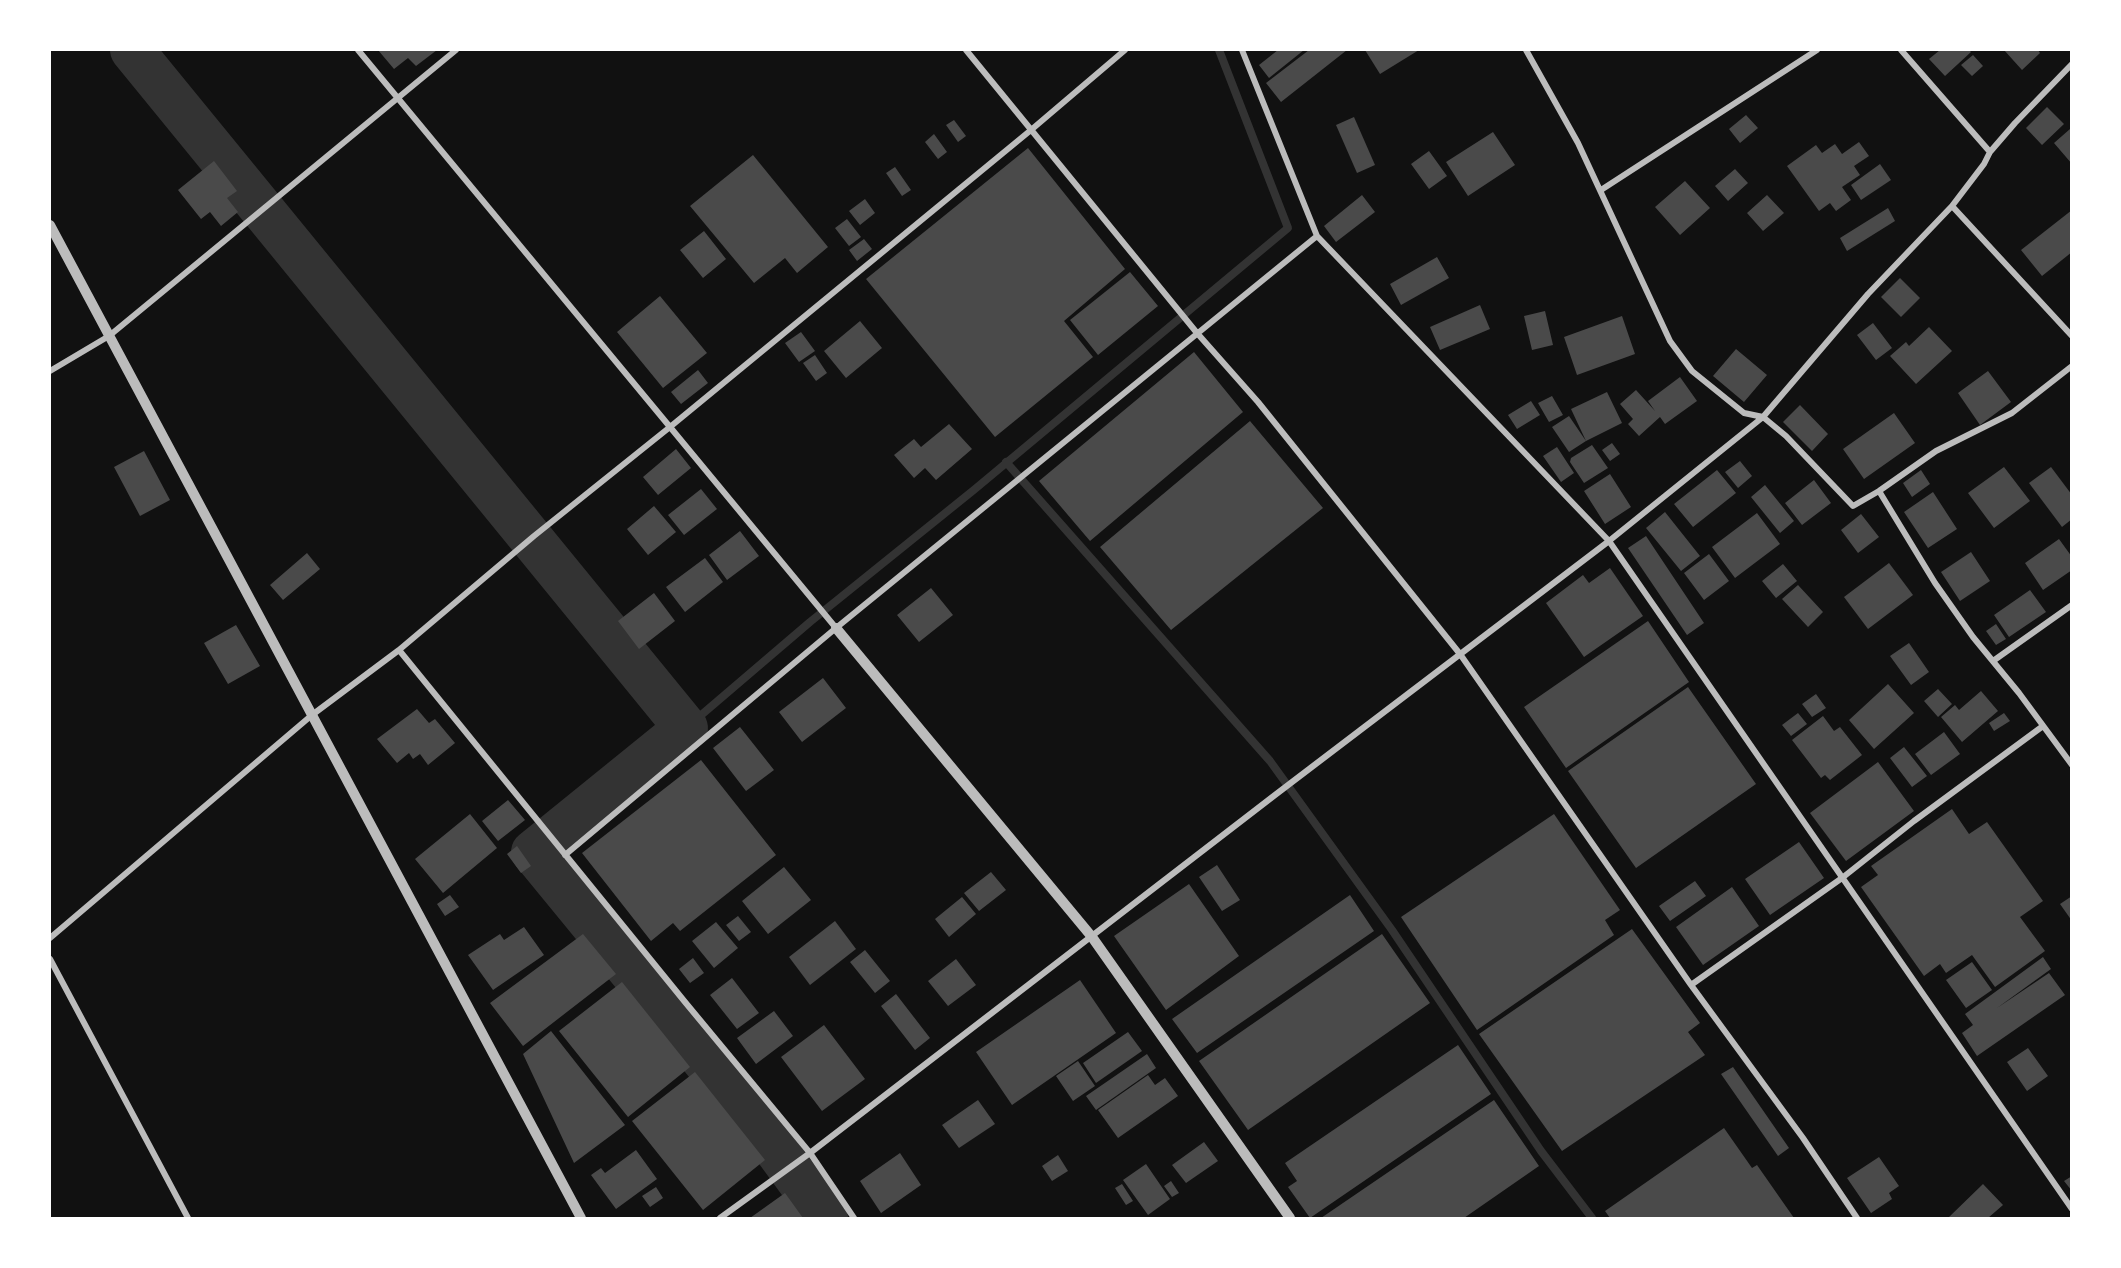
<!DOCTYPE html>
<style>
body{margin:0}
#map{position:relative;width:2121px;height:1268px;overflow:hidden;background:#111;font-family:"Exo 2",sans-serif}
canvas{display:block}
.frame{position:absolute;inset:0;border:51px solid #fff;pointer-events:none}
</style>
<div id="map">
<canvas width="2121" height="1268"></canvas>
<div class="frame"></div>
</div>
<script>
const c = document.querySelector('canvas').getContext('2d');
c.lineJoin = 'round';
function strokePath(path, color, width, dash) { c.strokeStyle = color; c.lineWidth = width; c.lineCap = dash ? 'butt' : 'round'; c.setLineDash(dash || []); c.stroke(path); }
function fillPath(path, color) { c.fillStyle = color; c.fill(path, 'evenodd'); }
strokePath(new Path2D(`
 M1006 462 1270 761 1392 930 1541 1151 1592 1218
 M686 728 810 622 975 489 1288 228 1219 50`), '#333', 8);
strokePath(new Path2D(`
 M132 50 686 728 533 852 766 1136 826 1218`), '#333', 44);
fillPath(new Path2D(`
 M378 50H437L416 66 408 58 394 69Z
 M1278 50H1304L1269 78 1259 65Z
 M1309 50H1347L1281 102 1266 83Z
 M1365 50H1419L1380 74Z
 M1940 50H1969L1971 52 1945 76 1929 59Z
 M2004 50H2038L2040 53 2022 70Z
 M1973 55 1983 66 1972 76 1961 65Z
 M2047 107 2064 124 2042 145 2026 128Z
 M1746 115 1758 128 1740 143 1729 129Z
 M1354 117 1375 165 1357 173 1336 125Z
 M954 120 966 136 958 142 946 125Z
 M2070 129 2072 131V164L2054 143Z
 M1493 132 1515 165 1468 196 1446 162Z
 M934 134 947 152 938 159 925 142Z
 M1859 142 1869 156 1854 166 1860 175 1842 187 1851 200 1836 211 1830 203 1819 211 1787 166 1816 145 1822 153 1835 144 1842 154Z
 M1028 148 1125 269 1064 321 1093 357 995 437 866 279Z
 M1429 151 1447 176 1429 189 1411 164Z
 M753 155 828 247 797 273 785 258 754 283 690 206Z
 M214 161 237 191 227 198 238 212 221 226 210 212 201 219 178 190Z
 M1880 164 1891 180 1861 200 1851 185Z
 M895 167 911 190 902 196 886 173Z
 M1735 169 1748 183 1728 201 1715 186Z
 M1685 181 1710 208 1680 235 1655 207Z
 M1362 195 1375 212 1336 242 1324 226Z
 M1767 195 1784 213 1763 231 1747 213Z
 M865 199 875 213 860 225 849 211Z
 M1888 208 1895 221 1847 251 1840 238Z
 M2072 210V252L2042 276 2021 250Z
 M847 219 861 237 849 246 835 228Z
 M704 231 726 259 703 278 680 250Z
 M864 239 872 249 857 261 849 250Z
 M1437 257 1449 278 1401 305 1390 284Z
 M1130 272 1158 306 1098 355 1070 320Z
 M1900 278 1920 298 1901 317 1881 297Z
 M660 296 707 353 663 388 617 332Z
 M1480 305 1490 329 1440 350 1430 327Z
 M1545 311 1553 345 1532 350 1524 316Z
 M1622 316 1635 354 1577 375 1564 337Z
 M860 321 882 348 846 378 824 351Z
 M1873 323 1892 348 1876 360 1857 335Z
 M1929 327 1952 351 1916 384 1890 356 1906 342 1909 346Z
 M801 332 815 351 799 362 785 343Z
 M1736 349 1767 375 1744 402 1713 376Z
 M1194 352 1243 412 1090 541 1039 481Z
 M815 355 827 373 816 381 803 363Z
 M698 370 708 383 681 404 671 392Z
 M1988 371 2011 402 1980 425 1958 393Z
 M1680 377 1697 401 1665 424 1660 417 1639 436 1628 424 1633 419 1620 404 1636 390 1655 411 1648 401Z
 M1607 392 1622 423 1586 441 1571 409Z
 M1552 396 1563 415 1549 422 1538 403Z
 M1531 401 1540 415 1517 429 1508 415Z
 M1800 405 1828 434 1812 451 1783 422Z
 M1894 413 1915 443 1864 479 1843 449Z
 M1569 416 1586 441 1569 452 1552 427Z
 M1250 421 1323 508 1171 630 1100 547Z
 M949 424 972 449 936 480 925 468 914 478 894 455 914 439 921 447Z
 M1612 443 1620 454 1610 461 1602 450Z
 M1592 445 1608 468 1584 483 1570 462 1571 458Z
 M1557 447 1574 473 1561 482 1543 456Z
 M676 449 691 468 658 495 643 477Z
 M144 451 170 500 140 516 114 467Z
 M1740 461 1752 476 1738 488 1725 472Z
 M2004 467 2030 501 1994 528 1968 493Z
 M2051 467 2072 495V519L2062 527 2029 483Z
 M1717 470 1736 493 1693 527 1674 504Z
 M1921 470 1930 484 1912 497 1903 483Z
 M1610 474 1631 507 1605 524 1584 491Z
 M1814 480 1831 503 1802 525 1785 503Z
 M1765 485 1794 521 1780 533 1751 497Z
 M701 489 717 509 684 535 668 515Z
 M1933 492 1957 529 1928 548 1904 512Z
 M654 506 676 532 648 555 627 529Z
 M1665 512 1700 556 1681 571 1646 528Z
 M1757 513 1780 544 1735 578 1712 547Z
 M1861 514 1879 537 1858 553 1841 530Z
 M740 531 759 556 727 580 709 555Z
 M1646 536 1704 623 1687 635 1628 548Z
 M2059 539 2072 557V570L2043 590 2025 563Z
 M1971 552 1990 581 1960 601 1941 572Z
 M307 553 320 569 283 600 270 585Z
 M1709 554 1729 581 1704 600 1684 573Z
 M705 558 723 582 685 612 666 587Z
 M1889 563 1913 595 1868 629 1844 597Z
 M1783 564 1797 581 1776 598 1762 581Z
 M1610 568 1643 616 1584 657 1546 603 1583 575 1589 583Z
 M1798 585 1823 612 1808 627 1782 599Z
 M931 588 953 615 919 642 897 615Z
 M2030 590 2046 612 2009 637 1994 615Z
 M654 593 675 621 639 649 618 621Z
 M1648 621 1689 682 1566 768 1524 707Z
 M1996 624 2006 639 1996 645 1986 631Z
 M236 625 260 666 228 684 204 643Z
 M1909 643 1929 672 1911 685 1890 656Z
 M823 678 846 708 802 742 779 712Z
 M1888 684 1914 713 1874 749 1849 720Z
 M1688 687 1756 784 1636 868 1568 771Z
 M1938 689 1952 704 1938 717 1924 701Z
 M1981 691 1998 711 1962 742 1941 717 1955 705 1959 710Z
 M1816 694 1826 708 1812 717 1802 704Z
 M417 709 429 723 435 719 455 743 428 765 420 754 413 759 409 753 397 763 377 739Z
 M1798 713 1807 724 1791 736 1782 725Z
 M2004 713 2010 721 1994 731 1989 723Z
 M1823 716 1834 731 1840 727 1862 755 1830 780 1825 775 1821 778 1792 740Z
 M740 727 774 770 746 791 713 748Z
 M1944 732 1960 754 1931 775 1915 754Z
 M1904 747 1927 776 1912 787 1890 758Z
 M701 760 776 855 680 931 673 923 651 941 582 853Z
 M1878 762 1914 811 1846 861 1810 813Z
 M508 800 525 820 498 841 482 821Z
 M1952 809 1969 834 1987 822 2043 901 2020 917 2045 951 1995 987 1972 955 1946 973 1940 964 1924 976 1861 887 1878 875 1871 866Z
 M470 814 497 848 443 893 415 859Z
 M1554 814 1620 910 1605 920 1614 935 1477 1030 1401 917Z
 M1799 842 1824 878 1770 915 1745 879Z
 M517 846 531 866 521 873 507 854Z
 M1217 865 1240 900 1222 911 1199 877Z
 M784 867 811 900 768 934 742 901Z
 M991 872 1006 890 979 911 964 893Z
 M1695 881 1706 896 1670 921 1659 906Z
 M1189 884 1239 956 1166 1010 1114 936Z
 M1732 887 1759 926 1703 965 1676 927Z
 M450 895 459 907 445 916 437 904Z
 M1350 895 1374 931 1197 1053 1172 1019Z
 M2072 896V921L2060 904Z
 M962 897 976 914 949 937 935 919Z
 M738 916 751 932 739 941 726 925Z
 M835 921 856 949 810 985 789 957Z
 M716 922 738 948 714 968 692 941Z
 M524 927 544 955 493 990 468 955 500 934 504 940Z
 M1632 929 1700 1023 1688 1032 1705 1055 1562 1151 1479 1034Z
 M583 934 616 974 523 1046 490 1003Z
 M1382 934 1430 1003 1248 1130 1199 1061Z
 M865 950 890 981 875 993 850 962Z
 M2043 957 2051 969 1997 1008 2049 973 2065 995 1977 1056 1962 1033 1973 1025 1965 1014Z
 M693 958 704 973 690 983 679 969Z
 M956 959 976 985 948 1006 928 981Z
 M1972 962 1992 990 1966 1008 1946 980Z
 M732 978 759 1013 737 1029 710 995Z
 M1080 980 1116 1033 1012 1105 976 1052Z
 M622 982 690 1067 628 1117 559 1031Z
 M896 994 930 1038 915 1050 881 1006Z
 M774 1011 793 1036 756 1064 737 1038Z
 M824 1025 865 1079 822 1111 781 1057Z
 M551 1031 625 1125 574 1163 523 1054Z
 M1128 1032 1142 1051 1096 1083 1083 1063Z
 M1458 1045 1491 1094 1310 1218 1288 1187 1297 1181 1285 1163Z
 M2028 1048 2048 1076 2027 1091 2007 1062Z
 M1147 1054 1156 1068 1096 1110 1086 1096Z
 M1078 1061 1095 1086 1073 1101 1056 1076Z
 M1733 1067 1789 1148 1778 1156 1721 1074Z
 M695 1072 765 1160 703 1210 632 1121Z
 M1148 1075 1155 1085 1165 1078 1178 1096 1118 1138 1098 1110Z
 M978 1100 995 1124 959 1148 942 1125Z
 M1494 1100 1539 1166 1464 1218H1321Z
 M1724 1128 1752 1168 1757 1165 1794 1218H1610L1605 1211Z
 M1204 1142 1218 1161 1186 1183 1172 1165Z
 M636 1150 657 1179 616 1209 591 1175 601 1168 605 1173Z
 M900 1153 921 1185 881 1213 860 1181Z
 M1058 1155 1068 1171 1052 1181 1042 1166Z
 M1879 1157 1899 1186 1889 1193 1892 1199 1871 1213 1847 1178Z
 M1146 1164 1170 1199 1148 1215 1123 1180Z
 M2072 1176V1191L2064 1181Z
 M1171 1181 1179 1193 1172 1197 1164 1186Z
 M1122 1184 1133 1201 1126 1205 1115 1188Z
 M1983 1184 2003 1205 1988 1218H1948Z
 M656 1187 663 1198 650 1207 642 1196Z
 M785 1193 803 1218H750Z`), '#4a4a4a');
strokePath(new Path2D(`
 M358 50 670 427 1031 130 1125 50
 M966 50 1197 333 1258 402 1460 654 1691 985 1803 1138 1857 1218
 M1242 50 1317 236 1609 541 2072 1209
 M1526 50 1578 143 1670 341 1692 371 1744 413 1763 417 1786 436 1853 506 1879 491 1936 451 2012 413 2072 366
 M1901 50 1990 152
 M1601 190 1817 50
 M1952 206 1984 164 1990 152 2015 123 2072 64
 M50 371 109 336 456 50
 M1879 491 1935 583 1973 637 2019 693 2072 765
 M399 650 534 536 670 427 836 628
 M1993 661 2072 605
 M565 855 836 628 1317 236
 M50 938 312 715 399 650 685 1002 810 1153 854 1218
 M50 959 188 1218
 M1691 985 1842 878 1914 821 2043 726
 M720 1218 810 1153 1275 795 1609 541 1763 417 1868 294 1952 206 2072 336`), '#bcbcbc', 6);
strokePath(new Path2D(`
 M50 225 581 1218
 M836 628 1092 937 1290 1218`), '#bcbcbc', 10);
</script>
